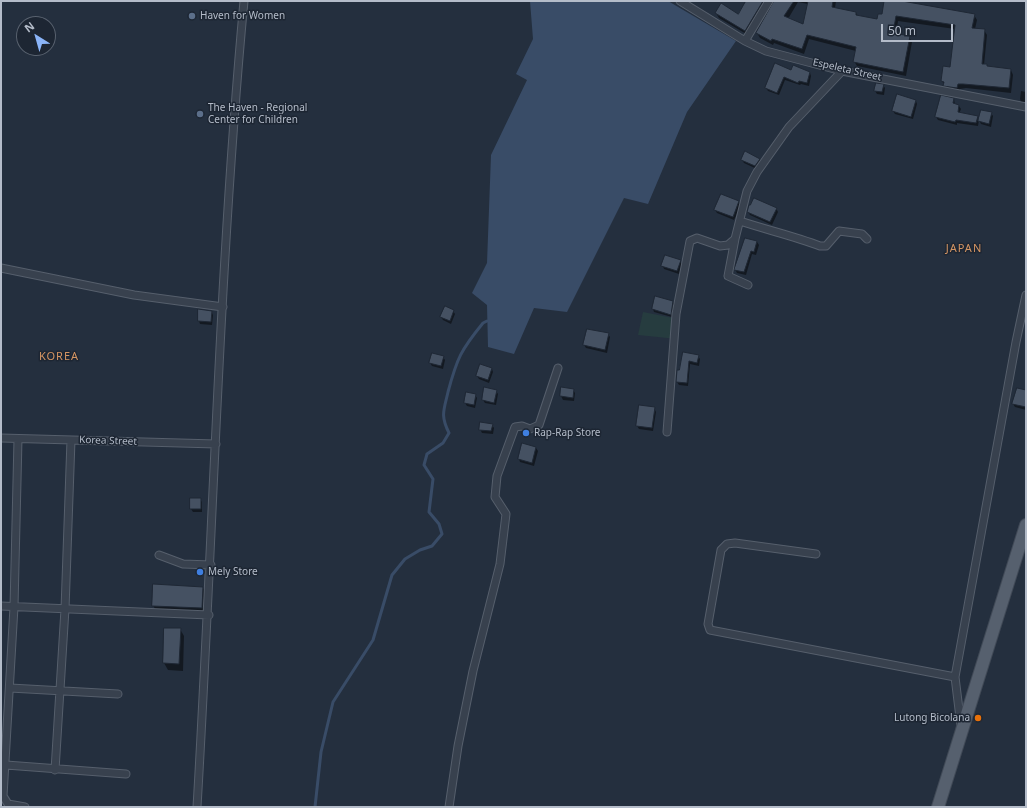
<!DOCTYPE html>
<style>
body{margin:0}
#map{position:relative;width:1027px;height:808px;overflow:hidden;background:#242f3e;font-family:"Noto Sans",sans-serif}
canvas{display:block}
.frame{position:absolute;inset:0;border:2px solid #b4bcc9;pointer-events:none}
.north{position:absolute;left:16px;top:16px;width:40px;height:40px;box-sizing:border-box;background:#1d2633;border:1px solid #59626f;border-radius:50%;rotate:323deg;font-size:11px;font-weight:700;line-height:16px;text-align:center;color:#b4bcc9}
.north::after{content:'';display:block;margin:auto;width:14px;height:18px;background:#8ab4f8;clip-path:polygon(50% 0,100% 100%,50% 72%,0 100%)}
.scale{position:absolute;left:881px;top:24px;width:72px;height:18px;box-sizing:border-box;border:2px solid #b4bcc9;border-top:0;padding-left:5px;font-size:12px;line-height:14px;white-space:nowrap;color:#b4bcc9;-webkit-text-stroke:3px #1d2633;paint-order:stroke}
</style>
<div id="map">
<canvas width="1027" height="808"></canvas>
<div class="frame"></div>
<div class="north">N</div>
<div class="scale">50 m</div>
</div>
<script>
const c = document.querySelector('canvas').getContext('2d');
c.lineJoin = 'round';
function fillPath(path, color) { c.fillStyle = color; c.fill(path, 'evenodd'); }
function strokePath(path, color, width, dash) { c.strokeStyle = color; c.lineWidth = width; c.lineCap = dash ? 'butt' : 'round'; c.setLineDash(dash || []); c.stroke(path); }
function drawText(font, color, halo, rows, align = 'center') {
  c.font = font + ' "Noto Sans",sans-serif'; c.lineWidth = 3; c.setLineDash([]); c.textBaseline = 'middle'; c.strokeStyle = halo; c.fillStyle = color; for (const [text, x, y, turn = 0] of rows) {
    c.save(); c.translate(x, y); c.rotate((+turn || 0) * Math.PI / 180); c.textAlign = isNaN(turn) ? turn : align; if (halo) c.strokeText(text, 0, 0); c.fillText(text, 0, 0); c.restore();
  }
}
fillPath(new Path2D(`
 M643 312 678 319 677 339 638 335Z`), '#263c3f');
fillPath(new Path2D(`
 M530 1H668L736 41 687 112 648 204 624 198 567 312 534 308 514 354 488 347 487 305 472 293 487 263 491 155 527 80 516 74 533 39Z`), '#394c67');
fillPath(new Path2D(`
 M748 1H772L748 35 719 18 716 13 739 15Z
 M773 1H836L835 8 856 13 858 16 878 20 883 15 885 1 974 15 977 20 975 29 984 30 987 35 984 65 988 68 1011 70 1013 75 1011 93 966 88 960 89 959 93 947 90 942 81 944 67 950 68 955 29 898 21 896 35 909 37 912 42 906 76 857 66 854 61 856 51 809 39 804 54 774 43 773 45 760 38 757 33ZM798 2 808 4 803 25 788 19Z
 M791 71 810 73 811 76 809 86 801 84 800 85 785 80 779 95 768 91 766 88Z
 M883 85 885 88 884 95 877 94 875 91Z
 M1021 91 1026 92V103L1021 102 1020 99Z
 M954 99 955 105 959 106 961 109 959 114 977 117 980 121 991 113 993 116 991 127 981 124 979 120 978 126 957 123V125L938 120 936 117Z
 M916 101 917 104 913 119 895 114 893 111Z
 M760 159 762 162 757 169 744 163 742 160Z
 M739 202 741 205 734 220 717 213 715 210Z
 M776 208 778 212 772 225 750 215 748 212Z
 M746 239 757 242 759 245 756 255 752 254 746 275 737 273 735 269Z
 M680 261 682 264 679 274 664 269 663 266Z
 M673 302 675 305 672 317 654 312 653 309Z
 M199 310 211 311 213 315 212 325 200 324 199 321Z
 M453 311 455 314 451 324 443 320 441 317Z
 M608 334 610 337 607 353 586 348 584 345Z
 M684 353 698 356 700 359 699 366 690 364 688 386 679 385 677 382Z
 M443 357 445 360 443 369 432 366 430 363Z
 M492 369 493 372 489 383 479 379 477 376Z
 M562 388 573 390 575 393 574 401 563 400 561 396Z
 M496 391 498 394 496 405 485 403 483 400Z
 M1026 391V410L1015 407 1013 404Z
 M475 395 477 398 475 408 467 406 465 403Z
 M654 408 656 412 653 431 639 429 637 426Z
 M492 425 494 428 493 434 482 433 480 429Z
 M536 448 538 451 534 466 520 462 519 459Z
 M200 499 202 502V512H193L191 509Z
 M203 588 205 591 204 611 155 609 153 605Z
 M165 629H180L184 636 183 671 168 670 164 663Z`), '#0007');
strokePath(new Path2D(`
 M315 807 321 752 333 702 373 640 392 575 405 559 420 550 432 546 442 534 439 524 429 512 433 479 424 465 427 454 443 443 449 433C440 415 444 410 448 392 457 358 461 350 483 323L487 321`), '#394c67', 3);
const building = new Path2D(`
 M746 1H763L745 31 715 13 721 3 738 14Z
 M774 1H794L784 16 803 24 808 1H833L832 7 856 12V15L877 19 878 14H882L884 1H902L975 14 972 28 985 29 982 64H987V66L1011 69 1009 88 963 84H958L957 88 943 86 944 82 941 81 943 66 950 67 955 25 896 16 893 33 910 36 903 72 853 62 856 47 807 35 802 49 772 39 771 41 756 33Z
 M775 63 791 70 793 65 810 72 807 83 799 81 798 83 784 77 777 93 765 88Z
 M876 83 884 84 882 92 874 91Z
 M897 94 916 100 911 117 892 111Z
 M941 95 954 98 953 103 959 105 958 112 978 116 976 123 956 120 955 122 935 117Z
 M981 110 992 112 989 124 978 121Z
 M745 151 760 159 755 166 741 160Z
 M721 194 739 201 733 217 714 210Z
 M754 198 777 208 770 222 747 212 749 205H750Z
 M745 238 757 241 754 252 751 251 744 272 734 270Z
 M665 255 681 260 677 271 661 266Z
 M655 296 673 301 671 315 652 309Z
 M445 306 454 310 450 321 440 317Z
 M198 309 212 311 211 322 198 321Z
 M587 329 609 333 605 350 583 345Z
 M683 352 699 355 697 363 689 361 687 383 676 382 677 370H679Z
 M432 353 444 356 441 366 429 363Z
 M480 364 492 368 488 380 476 376Z
 M484 387 497 390 494 403 482 400Z
 M561 387 574 389 573 398 560 396Z
 M1017 388 1026 390V407L1012 404Z
 M466 392 476 394 474 405 464 403Z
 M639 405 655 407 652 428 636 426Z
 M480 422 493 424 491 431 479 430Z
 M522 443 536 447 532 463 518 459Z
 M190 498H201V509H190Z
 M153 584 203 587 202 608 152 606Z
 M164 628H181L179 664 163 663Z`);
fillPath(building, '#455162');
strokePath(building, '#1f2835', 1);
const minor = new Path2D(`
 M680 1 745 41 766 51 842 71 1026 107
 M745 41 769 1
 M740 221C767 230 794 236 820 246H826L839 231 862 234 867 239
 M735 239 728 276 748 285
 M1 268 134 295 223 307
 M667 432 676 314 690 241 697 238 720 246 728 245 735 239 747 191 757 172 789 127 842 71
 M1 438 216 444
 M18 439 14 607 3 796 8 804 25 807
 M816 554 735 543 727 544 721 550 708 624 710 630 955 677
 M159 555 183 564 211 565
 M1 606 209 615
 M10 688 118 694
 M961 726 955 677 1016 342 1026 295
 M6 765 126 774
 M55 770 65 609 71 440
 M197 807C213 538 219 269 244 1
 M449 807 458 746 473 671 500 564 506 514 495 497 497 476 515 427 522 426 530 429 539 425 558 368`);
const primary = new Path2D(`
 M938 807 1026 525`);
strokePath(minor, '#565f6c', 9);
strokePath(primary, '#414a57', 14);
strokePath(minor, '#38414e', 7);
strokePath(primary, '#56606e', 12);
for (const [x, y, r, color] of [
 [192,16,4,"#5c6f8a"],
 [200,114,4,"#5c6f8a"],
 [526,433,4,"#3f7fe0"],
 [200,572,4,"#3f7fe0"],
 [978,718,4,"#e8710a"]
]) { const dot = new Path2D(); dot.arc(x, y, r, 0, 2 * Math.PI); c.fillStyle = color; c.fill(dot); strokePath(dot, '#1d2633', 1.5); }
drawText('10px', '#b4bcc9', '#1d2633', [
 ["Haven for Women",200,16],
 ["The Haven - Regional",208,108],
 ["Center for Children",208,120],
 ["Rap-Rap Store",534,433],
 ["Mely Store",208,572],
 ["Lutong Bicolana",970,718,"right"]
], 'left');
drawText('10px', '#b4bcc9', '#1d2633', [
 ["Espeleta Street",847,70,13],
 ["Korea Street",108,441,2]
]);
c.letterSpacing = '1px';
drawText('11px', '#d59563', '#1d2633', [
 ["JAPAN",964,249],
 ["KOREA",59,357]
]);
c.letterSpacing = '0px';
</script>
